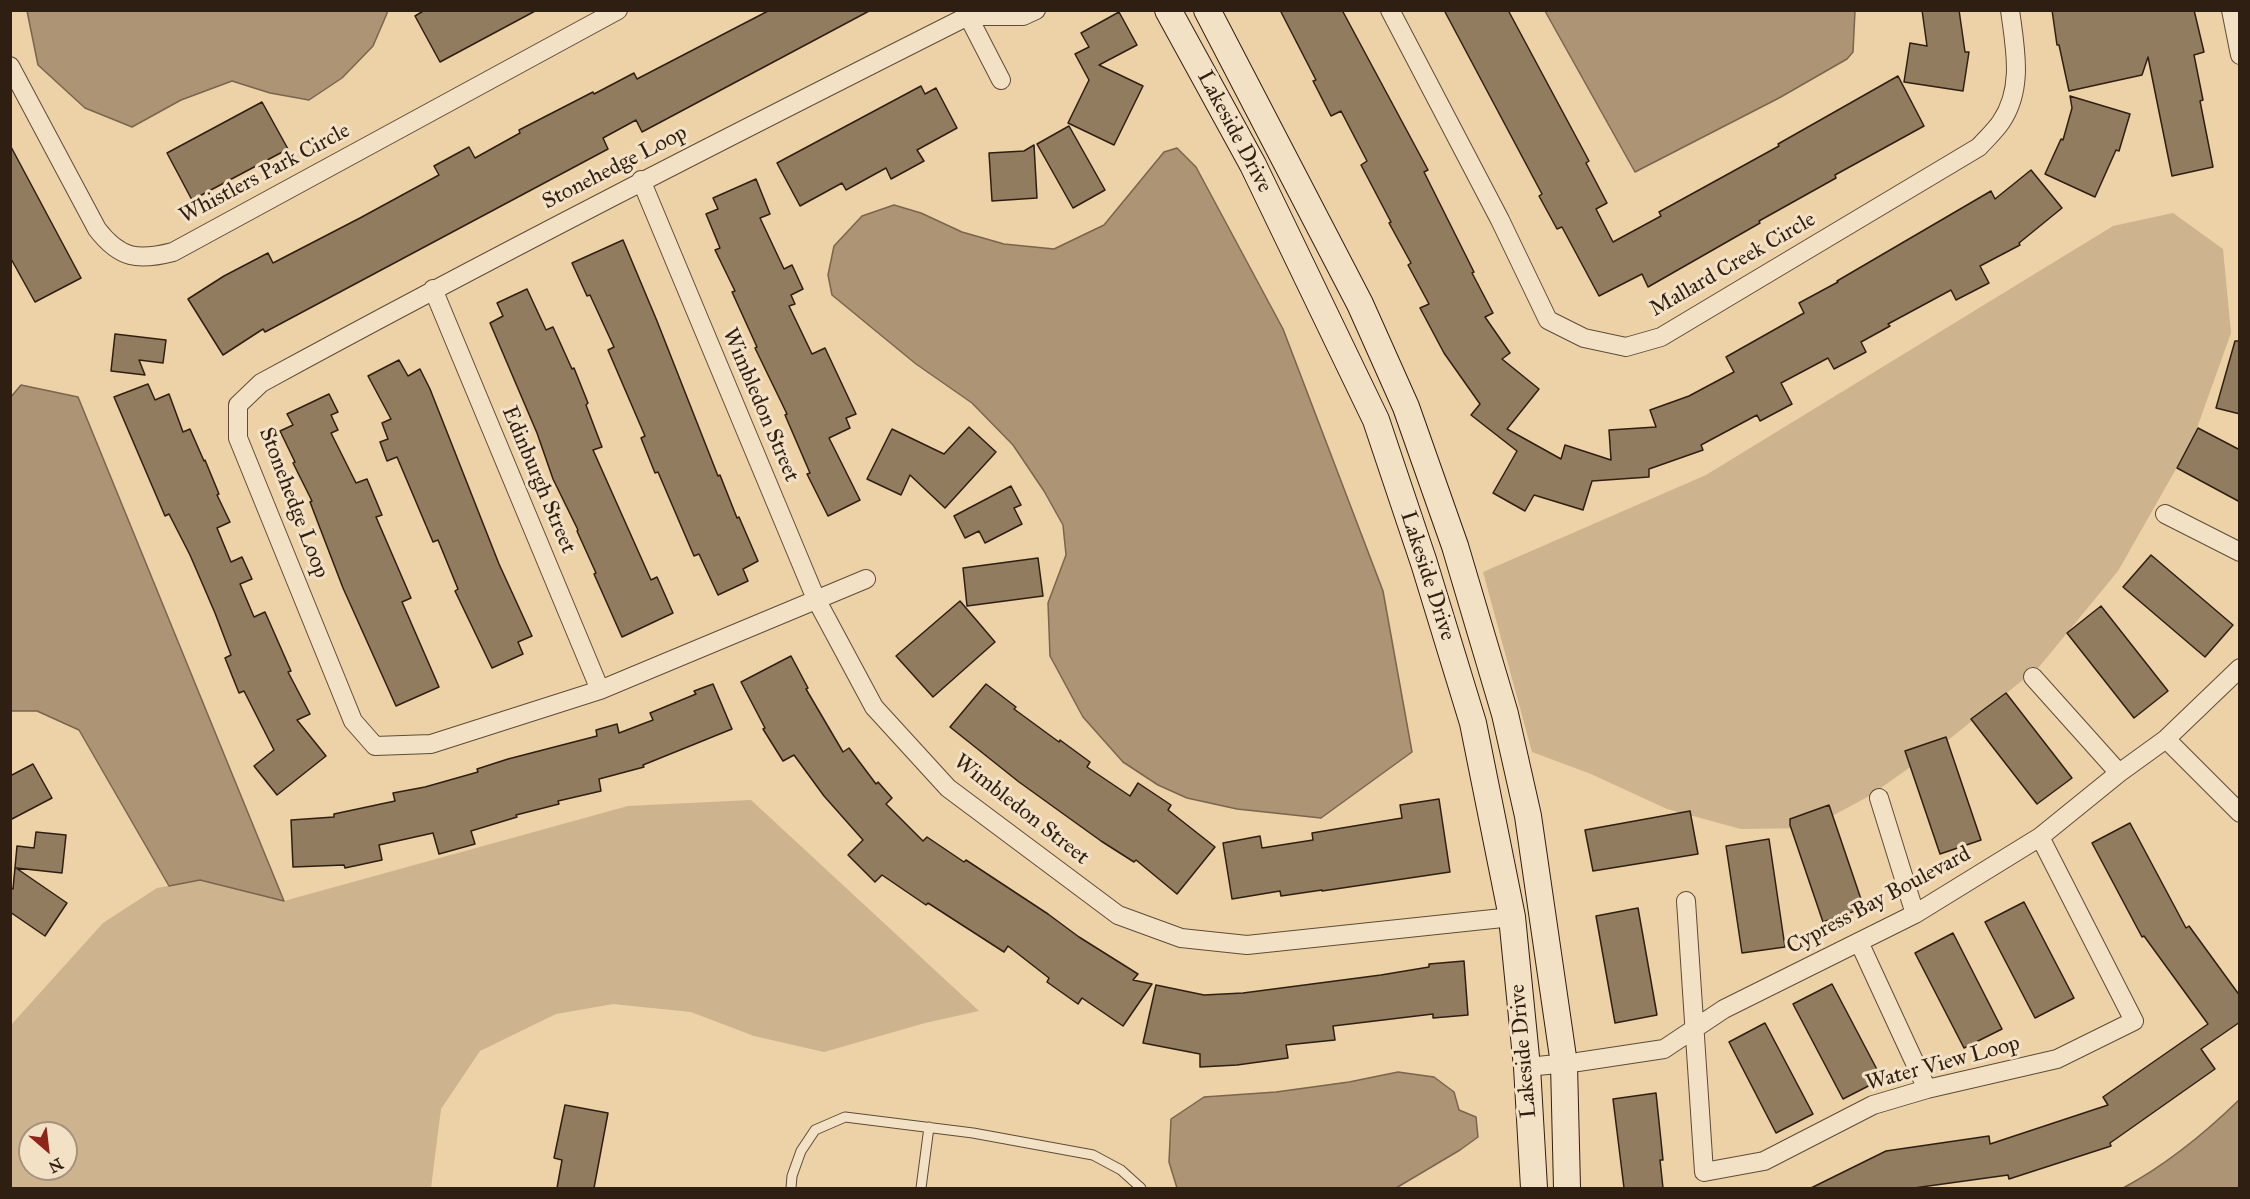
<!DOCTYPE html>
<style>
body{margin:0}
#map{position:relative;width:2250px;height:1199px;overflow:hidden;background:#edd1a7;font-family:"IM FELL Great Primer",serif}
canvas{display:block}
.frame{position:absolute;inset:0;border:12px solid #2f1f12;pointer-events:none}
.north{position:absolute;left:18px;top:1121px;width:60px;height:60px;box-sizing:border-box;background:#f3e1c6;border:2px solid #a5937e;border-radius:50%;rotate:152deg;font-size:16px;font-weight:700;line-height:24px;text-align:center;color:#2f1f12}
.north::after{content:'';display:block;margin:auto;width:21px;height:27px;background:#8f2418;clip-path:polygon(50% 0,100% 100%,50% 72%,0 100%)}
</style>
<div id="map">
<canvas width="2250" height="1199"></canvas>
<div class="frame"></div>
<div class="north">N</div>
</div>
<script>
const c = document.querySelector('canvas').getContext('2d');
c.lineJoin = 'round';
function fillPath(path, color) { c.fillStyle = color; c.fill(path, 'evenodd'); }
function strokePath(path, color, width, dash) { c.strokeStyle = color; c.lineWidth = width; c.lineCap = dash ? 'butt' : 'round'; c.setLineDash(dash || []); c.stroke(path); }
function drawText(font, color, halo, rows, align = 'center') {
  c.font = font + ' "IM FELL Great Primer",serif'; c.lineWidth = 6; c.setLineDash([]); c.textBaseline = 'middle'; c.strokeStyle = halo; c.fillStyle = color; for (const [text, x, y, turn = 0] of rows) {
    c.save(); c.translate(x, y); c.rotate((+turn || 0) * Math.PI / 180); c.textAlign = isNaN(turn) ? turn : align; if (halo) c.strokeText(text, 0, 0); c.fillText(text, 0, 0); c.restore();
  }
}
fillPath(new Path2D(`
 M2173 213 2223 249 2231 333 2193 439 2118 571 2039 667 1947 741 1871 795 1810 828 1741 829 1667 809 1591 774 1532 752 1483 572 1706 475 2113 226Z
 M751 800 979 1011 925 1023 824 1052 754 1036 691 1012 613 1004 556 1014 480 1051 441 1109 431 1188H11V1025L103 923 157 888 200 880 284 901 628 806ZM30 1133H66V1169H30Z`), '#cdb38e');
const water = new Path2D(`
 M27 11V10L388 11 373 46 342 78 309 100 270 93 232 81 181 100 132 127 85 108 38 65Z
 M1545 11H1855L1853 52 1847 59 1779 98 1635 172Z
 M1177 148 1196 167 1283 329 1383 591 1412 752 1321 818 1237 809 1187 798 1158 785 1123 762 1083 717 1050 656 1048 603 1066 555 1063 525 1044 491 1013 445 972 403 916 364 832 295 828 275 834 246 862 216 894 205 921 213 962 232 1004 244 1054 249 1104 225 1164 152Z
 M21 385 78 397 284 901 200 880 169 886 79 730 37 711H11L10 398Z
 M1398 1072 1434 1077 1454 1092 1459 1110 1476 1117 1478 1137 1460 1150 1396 1188H1177L1169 1162 1171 1119 1204 1097 1276 1092 1349 1082Z
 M2239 1100V1188H2123C2166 1165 2204 1134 2239 1100Z`);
fillPath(water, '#ac9474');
strokePath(water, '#7a654d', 1.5);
const building = new Path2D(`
 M425 10H537L440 62 415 16Z
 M770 10H871L642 132 636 120 603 138 608 149 265 332 263 329 223 355 188 299 224 276 268 253 273 263 360 218 439 175 434 166 469 147 475 158 520 133 519 130 593 92 594 94 634 73 637 79Z
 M1280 10H1342L1428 170 1424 172 1474 272 1472 273 1493 313 1485 317 1510 353 1502 359 1539 389 1507 429 1561 459 1565 445 1611 460 1609 430 1656 427 1650 410 1689 396 1734 372 1726 357 1804 313 1799 303 1838 282 1837 281 1991 191 1995 199 2031 170 2062 208 2019 243 2020 245 1980 266 1989 283 1956 300 1951 290 1888 324 1890 326 1861 342 1866 352 1834 369 1828 358 1781 383 1792 404 1760 421 1757 415 1701 445 1703 450 1649 469V477L1592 481 1583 510 1534 495 1525 511 1493 493 1517 451 1471 415 1480 404 1444 353 1420 308 1429 304 1408 265 1411 263 1389 223 1391 222 1361 165 1367 161 1341 111 1331 116 1313 81 1316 80Z
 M1444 10H1508L1589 161 1586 163 1607 203 1596 209 1613 242 1661 216 1659 212 1779 146 1778 144 1898 76 1924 126 1835 175 1836 178 1759 221 1760 223 1648 287 1642 274 1599 296 1562 227 1557 229 1539 196 1542 194Z
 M1922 10H1959L1965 52H1969L1963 91 1904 82 1910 43 1927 46Z
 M2052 10H2194L2204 52 2194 55 2203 100 2200 101 2213 167 2172 176 2148 57 2142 75 2069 91 2059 45H2057Z
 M1119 12 1137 45 1099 65 1143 86 1114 145 1068 123 1089 80 1075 54 1089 47 1081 33Z
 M921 86 925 94 936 88 957 128 917 150 924 161 891 179 886 168 846 190 842 183 800 206 777 163Z
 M2070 96 2130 114 2119 151 2116 150 2095 197 2045 174 2061 139 2063 140 2072 108Z
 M262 102 288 149 192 200 167 153Z
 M1069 126 1105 190 1073 208 1037 144Z
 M10 145 81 278 35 302 10 257Z
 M1034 145 1037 198 992 201 989 153 1024 151Z
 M756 179 770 214 760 218 784 269 792 265 803 289 791 295 795 304 789 306 812 354 825 348 856 414 846 418 850 428 829 438 860 500 828 516 807 474 810 473 785 415 787 414 755 348 757 347 732 292 735 291 715 250 720 248 706 214 718 209 713 198Z
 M623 240 657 321 718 476 720 475 737 518 739 517 758 561 743 569 748 581 718 595 699 554 694 556 658 472 655 473 641 438 645 436 608 350 614 347 590 295 587 296 572 263Z
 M527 289 546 330 553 327 572 369 574 368 588 403 586 405 602 447 593 450 651 580 657 577 673 613 622 637 594 574 596 573 577 531 578 530 553 479 537 433 490 323 503 316 497 303Z
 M115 334 166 340 163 363 139 360 145 375 111 371Z
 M2235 341H2240V414L2216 408Z
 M399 360 408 376 420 369 430 389 499 564 532 636 518 642 523 654 492 668 455 591 458 589 438 540 433 542 397 457 387 461 380 442 388 439 382 423 391 419 368 376Z
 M148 384 155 400 169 394 183 432 190 429 204 461 205 460 219 494 217 495 230 522 217 528 231 562 242 557 252 579 240 584 254 617 265 612 291 671 288 672 310 714 297 720 326 756 277 795 254 766 274 750 244 691 239 693 225 658 231 655 215 613 190 555 169 514 165 516 114 397Z
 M329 394 338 412 331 415 338 430 331 433 356 483 367 479 382 515 376 517 411 598 402 602 439 687 396 706 343 588 310 502 312 501 293 463 295 462 280 431 293 425 287 414Z
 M969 427 996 452 945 508 910 475 901 495 867 479 892 429 944 454Z
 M2198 428 2240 450V502L2177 468Z
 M1011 486 1021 505 1014 508 1022 524 985 543 979 531 965 538 954 516Z
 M2151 555 2233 625 2205 657 2123 587Z
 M1038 558 1043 596 967 606 963 568Z
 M960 601 995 642 933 697 896 656Z
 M2101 606 2168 691 2134 718 2067 633Z
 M791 656 808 688 806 689 843 752 849 748 876 784 878 782 892 798 886 804 923 841 927 837 964 862 966 860 1048 914 1079 937 1138 974 1133 980 1152 984 1123 1026 1082 998 1078 1004 1047 982 1049 978 1008 946 1004 952 928 903 926 905 882 875 875 882 848 855 863 840 824 796 794 755 783 761 763 729 765 728 741 682Z
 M713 684 732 729 643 765 644 767 599 779 601 791 558 801 559 804 516 815 517 817 471 831 475 844 439 854 433 833 379 845 382 860 345 868 344 865 293 867 291 820 334 817V814L395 801 393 793 425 787 478 772 477 769 508 759 597 736 596 730 617 724 619 733 653 720 650 713 696 694 694 691Z
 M986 684 1016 707 1014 709 1059 742 1060 740 1090 762 1087 767 1130 796 1138 783 1171 805 1168 810 1215 847 1177 894 1136 860 1134 862 1101 841 1019 782 950 727Z
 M2006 693 2072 778 2037 804 1971 719Z
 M1946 737 1981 840 1940 854 1905 751Z
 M33 764 52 798 10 820V776Z
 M1439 799 1450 872 1322 891V890L1281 896 1280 891 1232 899 1223 843 1260 836 1262 848 1313 840 1312 833 1402 818 1400 805Z
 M1829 805 1864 908 1823 922 1790 825V819Z
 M1690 811 1698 854 1593 871 1585 830Z
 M2130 823 2186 928 2189 926 2240 996V1022L2201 1049 2215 1069 2110 1143 2111 1146 2009 1179 2008 1175 1914 1188H1811L1886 1151 1989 1136 1990 1144 2108 1105 2103 1097 2208 1024 2144 936 2142 937 2092 843Z
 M36 832 66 835 62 873 16 868 67 903 45 936 10 912V887L13 889 17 846 34 848Z
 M1769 839 1785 947 1742 953 1726 846Z
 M2024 902 2074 998 2035 1018 1985 922Z
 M1638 908 1657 1015 1615 1023 1596 916Z
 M1953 933 2002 1029 1964 1048 1915 953Z
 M1464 961 1468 1015 1433 1018V1014L1333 1026 1335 1040 1286 1045 1288 1058 1237 1065 1200 1067V1054L1143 1043 1156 985 1204 995 1243 993 1381 975 1429 967V964Z
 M1832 984 1882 1079 1843 1099 1793 1004Z
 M1765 1023 1813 1114 1776 1133 1729 1042Z
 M1656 1093 1663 1160H1660L1663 1188H1624L1613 1099Z
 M565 1105 608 1113 594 1188H557L562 1160 554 1158Z`);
fillPath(building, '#927c5f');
strokePath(building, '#2f1f12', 1.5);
const lane = new Path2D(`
 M791 1188 792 1176 801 1151 815 1130 845 1117 973 1133 1093 1155 1121 1170 1141 1188
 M921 1188 929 1127`);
const street = new Path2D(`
 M1390 10 1500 220 1548 320 1584 338 1626 347 1661 337 1979 147C1986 139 1995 131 2001 122 2024 88 2015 48 2010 10
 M2231 10 2240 55
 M968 16 1001 80
 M968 16H1023L1036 10
 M10 66 97 229C120 259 138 261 173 252L618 10
 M641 180 816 599 874 707 948 788 1118 915 1181 938 1247 945 1512 917
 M433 289 600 690
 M2165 514 2240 552
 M866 579 600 690 431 744 375 746 353 721 238 438V405L261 383C494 256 730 136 968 16L975 10
 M2033 677 2119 773
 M2166 739 2240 813
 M1879 798 1915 914
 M1686 901 1704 1172 1764 1161 1873 1105 1927 1089 2057 1059 2134 1021 2040 837
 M1859 942 1927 1089
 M1527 1067 1578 1062 1664 1049 1724 1009 1915 914 2040 837 2119 773 2166 739 2240 668`);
const secondary = new Path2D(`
 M1168 10 1253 165 1376 420 1424 563 1473 723 1512 917 1527 1067 1534 1188
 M1207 10 1360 304 1406 407 1455 546 1505 714 1528 816 1564 1064 1567 1188`);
strokePath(lane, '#5e4c37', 11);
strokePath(street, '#5e4c37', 20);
strokePath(secondary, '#2f1f12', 28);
strokePath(lane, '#f3e1c6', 9);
strokePath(street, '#f3e1c6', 18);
strokePath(secondary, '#f3e1c6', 26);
drawText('22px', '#2f1f12', '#f3e1c6', [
 ["Lakeside Drive",1234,132,62],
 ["Stonehedge Loop",615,168,-27],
 ["Whistlers Park Circle",265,174,-28],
 ["Mallard Creek Circle",1733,265,-30],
 ["Wimbledon Street",760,405,67],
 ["Edinburgh Street",538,480,67],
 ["Stonehedge Loop",293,503,69],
 ["Lakeside Drive",1427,576,72],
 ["Wimbledon Street",1021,810,38],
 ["Cypress Bay Boulevard",1879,901,-28],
 ["Lakeside Drive",1524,1051,-95],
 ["Water View Loop",1943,1064,-15]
]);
</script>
